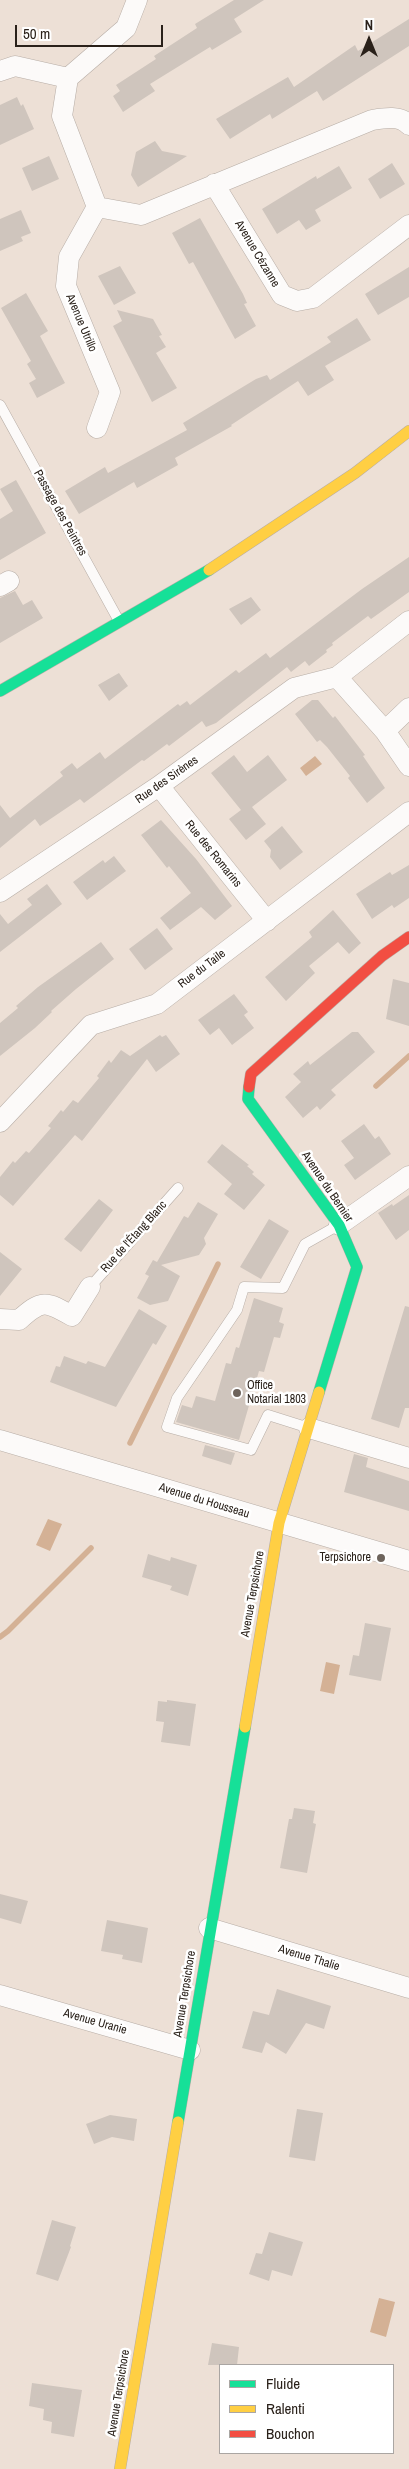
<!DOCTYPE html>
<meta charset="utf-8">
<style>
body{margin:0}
#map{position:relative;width:409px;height:2469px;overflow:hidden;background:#ede0d6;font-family:"Archivo Narrow",sans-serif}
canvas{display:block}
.legend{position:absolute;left:219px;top:2364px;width:175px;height:90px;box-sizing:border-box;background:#fff;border:1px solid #aaa6a3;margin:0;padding:6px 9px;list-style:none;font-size:15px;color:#2a211a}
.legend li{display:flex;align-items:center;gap:10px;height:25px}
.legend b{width:25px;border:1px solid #aaa6a3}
.north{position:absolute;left:344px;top:15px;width:50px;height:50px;-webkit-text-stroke:4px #fff;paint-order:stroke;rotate:0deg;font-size:14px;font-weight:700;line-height:20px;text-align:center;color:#2a211a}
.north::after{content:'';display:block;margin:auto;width:18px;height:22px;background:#2a211a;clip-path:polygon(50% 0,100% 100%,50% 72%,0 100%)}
.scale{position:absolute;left:15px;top:25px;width:148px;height:22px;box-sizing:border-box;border:2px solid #2a211a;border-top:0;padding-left:6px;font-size:15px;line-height:18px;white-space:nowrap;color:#2a211a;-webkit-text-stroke:4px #fff;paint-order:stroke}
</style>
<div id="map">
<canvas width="409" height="2469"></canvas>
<ul class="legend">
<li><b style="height:6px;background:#16e098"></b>Fluide</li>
<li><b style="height:6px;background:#ffcf43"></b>Ralenti</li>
<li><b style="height:6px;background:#f24e42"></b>Bouchon</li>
</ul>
<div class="north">N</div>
<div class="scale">50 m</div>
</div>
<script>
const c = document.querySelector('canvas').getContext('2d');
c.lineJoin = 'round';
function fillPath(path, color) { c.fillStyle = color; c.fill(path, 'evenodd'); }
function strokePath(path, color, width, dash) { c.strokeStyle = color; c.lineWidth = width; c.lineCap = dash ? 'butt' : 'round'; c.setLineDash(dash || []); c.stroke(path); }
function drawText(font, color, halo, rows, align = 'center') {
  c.font = font + ' "Archivo Narrow",sans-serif'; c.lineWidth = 5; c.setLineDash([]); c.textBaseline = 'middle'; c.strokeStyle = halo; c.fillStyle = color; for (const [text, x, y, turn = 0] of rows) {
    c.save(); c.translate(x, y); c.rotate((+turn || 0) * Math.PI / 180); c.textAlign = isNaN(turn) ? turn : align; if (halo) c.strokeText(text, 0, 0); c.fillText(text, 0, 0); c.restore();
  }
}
fillPath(new Path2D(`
 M315 756 322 764 306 776 300 768Z
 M48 1519 62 1524 50 1551 36 1545Z
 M326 1662 340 1665 334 1694 320 1691Z
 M379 2298 395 2302 386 2337 370 2332Z`), '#d4b195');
strokePath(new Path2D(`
 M376 1086 409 1056
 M130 1443 218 1264
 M0 1637 8 1631 91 1548`), '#d4b195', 5.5);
fillPath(new Path2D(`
 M234 0H264L234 19 242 32 212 50 210 47 150 84 155 91 123 112 113 96 120 91 116 85 156 59 154 56 197 28 195 24Z
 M409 19V46L323 101 317 91 272 119 270 114 230 139 216 119 288 77 294 87 355 45 358 51Z
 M17 97 21 106 23 104 34 129 0 145V105Z
 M155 141 162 151 187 156 138 187 131 175 136 152Z
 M49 156 59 179 32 191 22 168Z
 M392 163 405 184 380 199 368 179Z
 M339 166 352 188 315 210 321 221 306 230 299 220 277 234 262 209 316 176 317 179Z
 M21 210 31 233 21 237 23 241 0 251V219Z
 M200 218 243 294 247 303 244 304 256 326 235 339 193 262 189 264 172 233Z
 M120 266 136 293 114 305 98 276Z
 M409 267V297L378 315 365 294Z
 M26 293 48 331 40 336 65 383 37 398 29 383 36 379 27 364 31 361 1 308Z
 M117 310 153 319 162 335 159 336 166 347 156 353 177 388 152 402 113 326 122 321Z
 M357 318 371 340 325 366 334 380 308 396 298 381 231 425 232 426 175 458 178 465 137 488 134 482 79 514 65 491 105 467 108 473 187 430 183 423 256 379 267 375 270 380 331 342 327 337Z
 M16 480 46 533 0 560V519L13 511 0 489Z
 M409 557V592L371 619 368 616 332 643 333 645 326 650 327 652 309 666 305 661 291 672 287 667 216 723 206 727 202 721 169 746 167 744 144 761 142 760 84 803 80 799 40 826 35 819 0 848V805L10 818 63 776 60 772 72 763 77 769 100 752 105 759 178 704 180 706 187 701 190 705 236 670 239 673 266 653 270 658 362 589Z
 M15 591 23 605 32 600 43 618 0 643V598Z
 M251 597 261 610 241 625 229 609Z
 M119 673 128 686 109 701 98 685Z
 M312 700H318L333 718 335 716 365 755 363 756 385 788 367 803 348 778 350 776 327 747 320 740 317 742 295 714Z
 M234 755 247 772 268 755 287 780 252 807 266 824 246 840 229 819 241 810 211 773Z
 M161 820 196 859 232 906 215 920 201 907 170 930 160 918 191 893 169 866 167 868 141 835Z
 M282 826 303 852 280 870 270 857 271 850 264 841Z
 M114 856 126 871 87 900 73 882 103 860 105 863Z
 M409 865V898L394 908 392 905 372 919 356 894 390 872 392 875Z
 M47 884 62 904 0 952V914L8 924 32 905 27 899Z
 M333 910 361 943 349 954 338 942 309 966 315 973 286 1001 265 977 312 937 309 932Z
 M157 928 173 949 145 970 129 949Z
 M101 942 114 959 76 989 51 1011 52 1012 35 1028 0 1056V1023L18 1008 16 1006 38 987Z
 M393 979 409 983V1026L386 1019Z
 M234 994 248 1012 244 1015 254 1028 232 1045 219 1028 210 1035 198 1020Z
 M352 1032H358L375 1052 331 1090 336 1095 320 1110 317 1106 303 1118 285 1097 301 1082 293 1074 308 1061 310 1065Z
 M160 1035 162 1037 166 1035 180 1054 156 1072 147 1059 82 1141 75 1135 13 1206 0 1195V1177L13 1161 15 1163 26 1151 29 1153 51 1128 48 1126 61 1110 63 1112 73 1100 78 1103 99 1078 97 1076 109 1060 111 1063 121 1050 130 1056Z
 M364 1124 375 1139 379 1136 391 1154 355 1180 344 1165 354 1158 341 1141Z
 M222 1144 249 1165 247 1166 254 1172 252 1174 265 1185 244 1210 224 1194 232 1184 207 1162Z
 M409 1195V1230L396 1240 378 1213 392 1204 393 1206Z
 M99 1199 113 1210 81 1252 64 1239Z
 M198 1202 218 1214 204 1238 206 1244 199 1255 161 1265 180 1276 168 1301 150 1305 137 1298 149 1276 145 1274 153 1260 157 1262 184 1216 188 1218Z
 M269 1219 289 1231 261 1279 240 1267Z
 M0 1252 22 1269 0 1296Z
 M254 1298 283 1308 279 1322 284 1324 280 1338 274 1337 264 1372 259 1371 239 1440 176 1422 182 1405 192 1408 196 1396 215 1401 226 1363 231 1364 236 1347 239 1348Z
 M405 1306 409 1307V1408H405L399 1428 371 1419Z
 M139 1309 167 1326 156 1345 153 1343 116 1407 50 1382 56 1366 60 1367 64 1356 86 1364 88 1361 105 1367Z
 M205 1445 235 1453 231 1465 202 1456Z
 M354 1454 368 1458 366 1467 409 1481V1511L344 1492Z
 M148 1554 170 1561 171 1557 197 1565 188 1596 170 1590 172 1586 142 1577Z
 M365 1623 391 1628 381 1681 349 1675 353 1655 359 1656Z
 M167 1700 196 1704 190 1746 161 1742 164 1722 156 1721 158 1701 167 1702Z
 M294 1808 315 1811 313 1823 316 1824 307 1873 280 1868 289 1819H292Z
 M0 1894 28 1901 21 1924 0 1918Z
 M107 1920 148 1928 142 1963 122 1959 123 1955 101 1951Z
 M277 1989 331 2006 324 2029 306 2023 286 2054 266 2042 262 2053 242 2048 253 2011 269 2015Z
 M297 2109 323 2113 315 2161 289 2157Z
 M110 2115 137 2119 134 2141 112 2137 94 2144 86 2124Z
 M52 2220 76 2227 70 2246 71 2247 58 2281 36 2274Z
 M269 2232 303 2242 292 2276 272 2270 269 2281 249 2274 256 2253 262 2254Z
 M212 2343 239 2347 237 2365H208Z
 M32 2383 82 2390 74 2437 51 2433 52 2422 43 2420 44 2409 29 2406Z`), '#cfc5bd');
const lane = new Path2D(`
 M0 405 119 621
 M90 1287 178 1188
 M306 1427 268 1415 251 1450 167 1427 177 1398 237 1310 244 1287 283 1288 305 1244 337 1226`);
const street = new Path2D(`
 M0 71 15 66 68 78
 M214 184 282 295 297 301 313 298 409 225
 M97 207 141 215 372 120C384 118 400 115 409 125
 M97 428 110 392 66 286 69 257 97 207 62 116 68 78 126 28 137 0
 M0 586 9 581
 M337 677 385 731 409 708
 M385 731 409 766
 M159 786 267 921
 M0 892 159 786 294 688 337 677 409 621
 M0 1122 91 1025 157 1004 409 812
 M339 1225 409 1176
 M0 1319 19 1320C42 1299 46 1301 72 1316L90 1287
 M309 1428 409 1458
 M0 1440 409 1561
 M209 1928 409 1988
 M0 1995 190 2050`);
const fast = new Path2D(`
 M0 691 209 570
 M249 1087 248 1099 339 1225 357 1267 319 1392
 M178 2122 245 1727`);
const slow = new Path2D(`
 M209 570 355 473 409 431
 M245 1727 279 1523 319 1392
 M120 2469 178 2122`);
const jam = new Path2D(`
 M249 1087 251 1074 382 956 409 937`);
strokePath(lane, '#b7ada6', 11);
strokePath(street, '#b7ada6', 21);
strokePath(fast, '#b7ada6', 12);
strokePath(slow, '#b7ada6', 12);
strokePath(jam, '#b7ada6', 12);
strokePath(lane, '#fcfaf9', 10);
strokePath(street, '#fcfaf9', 20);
strokePath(fast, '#16e098', 11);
strokePath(slow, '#ffcf43', 11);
strokePath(jam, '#f24e42', 11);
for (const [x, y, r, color] of [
 [237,1393,5,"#6e645c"],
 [381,1558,5,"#6e645c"]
]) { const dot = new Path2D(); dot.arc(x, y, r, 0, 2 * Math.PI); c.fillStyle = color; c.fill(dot); strokePath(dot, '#fff', 2); }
drawText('12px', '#2a211a', '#fff', [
 ["Avenue Cézanne",257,254,59],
 ["Avenue Utrillo",81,323,67],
 ["Passage des Peintres",60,513,61],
 ["Rue des Sirènes",167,780,-35],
 ["Rue des Romarins",213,854,51],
 ["Rue du Taile",202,969,-37],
 ["Avenue du Bernier",327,1187,56],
 ["Rue de l'Étang Blanc",134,1237,-48],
 ["Avenue du Housseau",204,1501,17],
 ["Avenue Terpsichore",253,1594,-80],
 ["Avenue Thalie",309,1958,17],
 ["Avenue Terpsichore",185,1994,-81],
 ["Avenue Uranie",95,2022,16],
 ["Avenue Terpsichore",119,2393,-81]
]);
drawText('12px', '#2a211a', '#fff', [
 ["Office",247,1386],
 ["Notarial 1803",247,1400],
 ["Terpsichore",371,1558,"right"]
], 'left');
</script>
